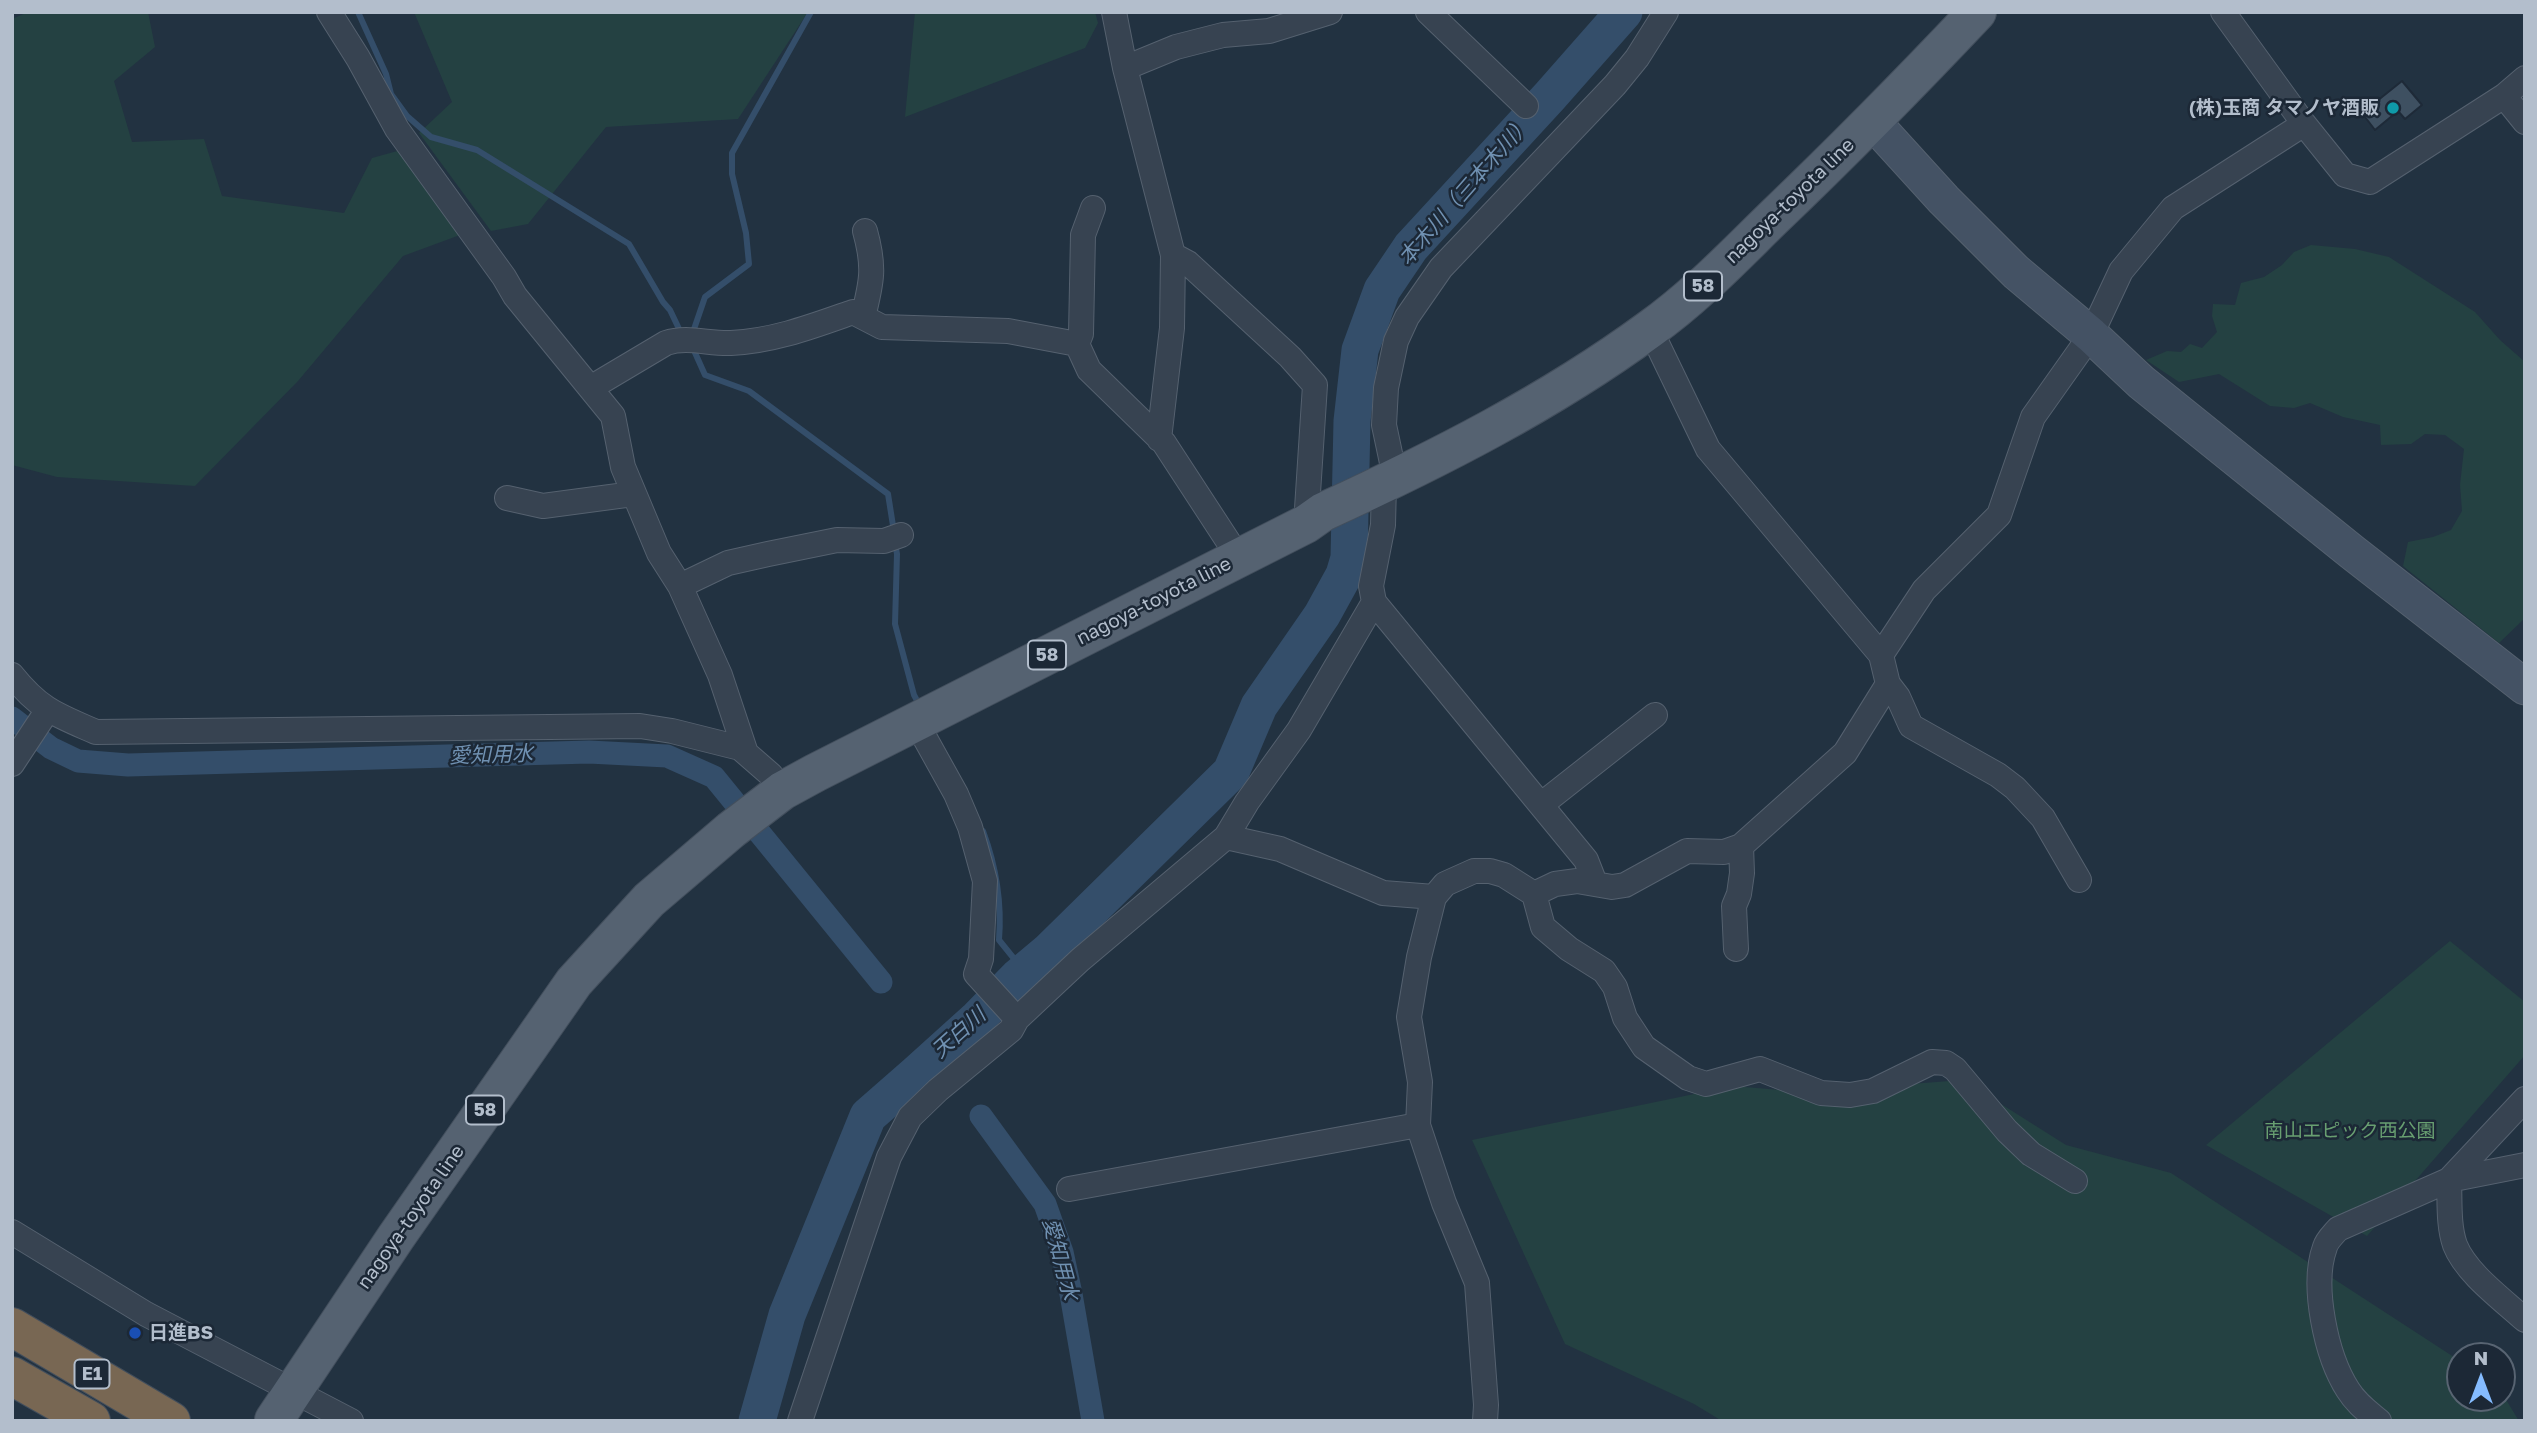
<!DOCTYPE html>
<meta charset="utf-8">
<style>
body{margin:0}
#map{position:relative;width:2537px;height:1433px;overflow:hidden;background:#223241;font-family:"Golos Text",sans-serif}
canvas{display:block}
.frame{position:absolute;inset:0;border:14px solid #b3becc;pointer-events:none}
.north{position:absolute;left:2446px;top:1342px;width:70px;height:70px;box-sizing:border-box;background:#1c2836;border:2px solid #586472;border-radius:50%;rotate:0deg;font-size:19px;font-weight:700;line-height:28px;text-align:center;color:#b3becc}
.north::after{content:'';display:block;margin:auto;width:24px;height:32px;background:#85bcff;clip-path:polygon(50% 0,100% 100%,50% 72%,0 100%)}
</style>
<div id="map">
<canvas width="2537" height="1433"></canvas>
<div class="frame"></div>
<div class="north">N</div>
</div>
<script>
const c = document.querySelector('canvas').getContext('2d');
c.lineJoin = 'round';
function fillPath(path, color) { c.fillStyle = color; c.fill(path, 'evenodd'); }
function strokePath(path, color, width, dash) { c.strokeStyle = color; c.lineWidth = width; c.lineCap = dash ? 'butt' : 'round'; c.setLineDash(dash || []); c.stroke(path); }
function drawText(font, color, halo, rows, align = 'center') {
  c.font = font + ' "Golos Text","Noto Sans JP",sans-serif'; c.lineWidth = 5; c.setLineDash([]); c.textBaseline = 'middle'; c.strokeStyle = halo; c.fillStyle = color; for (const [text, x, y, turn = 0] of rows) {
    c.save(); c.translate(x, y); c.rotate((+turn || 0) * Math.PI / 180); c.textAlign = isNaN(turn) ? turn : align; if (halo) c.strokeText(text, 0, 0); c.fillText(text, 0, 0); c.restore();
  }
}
fillPath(new Path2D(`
 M28 12H148L155 47 114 81 132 142 204 139 222 196 344 213 372 158 401 150 460 235 403 256 298 381 195 486 57 477 12 465V19Z
 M414 12H808L738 119 606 127 528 224 491 231 419 133 452 102Z
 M915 12H1095L1098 23 1085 48 905 117Z
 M2311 245 2355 249 2389 257 2475 312 2500 340 2525 362V618L2499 643 2403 566 2408 542 2433 537 2451 530 2462 511 2460 485 2464 449 2445 435 2425 434 2411 444 2381 445 2380 425 2343 417 2310 403 2294 408 2270 406 2219 374 2179 382 2146 360 2167 351 2181 352 2190 344 2202 348 2217 332 2212 316 2213 304 2235 305 2241 283 2264 277 2282 265 2294 252Z
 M2450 941 2525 1002V1055L2367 1236 2206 1145Z
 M1963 1080 2066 1145 2171 1173 2460 1361V1398H2502V1393L2519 1421H1722L1694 1404 1565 1344 1472 1140 1733 1086 1804 1092Z`), '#244142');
strokePath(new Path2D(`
 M358 12 386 74 391 94 407 116 431 137 477 150 629 244 663 302 670 310 681 333
 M692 335 705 297 749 264 746 233 732 174V153L811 12
 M692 346 705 375 749 391 888 494 894 532
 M895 543 897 554 895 624 914 695 920 706
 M983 831C996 866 1002 903 999 940L1024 971`), '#344e6a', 6);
strokePath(new Path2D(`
 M12 718 51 748 78 761 128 765 589 752 667 756 714 777 881 982
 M981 1116 1045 1204 1062 1252 1071 1294 1093 1421`), '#344e6a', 23);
strokePath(new Path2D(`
 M757 1421 787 1315 868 1116 916 1074 978 1018 1018 977 1049 951 1231 772 1259 706 1322 615 1344 575 1349 558 1352 421 1360 350 1382 290 1411 247 1550 96 1624 12`), '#344e6a', 37);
const building = new Path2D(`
 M2402 81 2422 105 2405 119 2398 111 2375 130 2362 113Z`);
fillPath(building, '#3e5061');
strokePath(building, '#1e2a38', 2);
const street = new Path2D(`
 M329 12 358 58 397 129 504 277 515 296 613 416 623 467 659 553 680 586 720 675 745 750 740 748
 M1114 12 1125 68 1173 255 1172 328 1159 439
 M1428 12 1526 106
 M2223 12 2304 124 2345 175 2370 182 2504 96 2525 78
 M1125 68 1176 47 1223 35 1269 31 1330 12
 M2504 96 2525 122
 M1173 255 1188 263 1290 357 1315 385 1306 524
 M863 317C872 281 875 267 865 231
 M1650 329 1708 449 1881 655 1888 684 1898 697 1911 726 1998 775 2015 788 2043 818 2079 880
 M1077 344 1081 334 1083 235 1093 208
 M592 387 666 343C687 336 709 344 731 343 774 341 813 326 853 312L882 327 1008 331 1077 344 1089 370 1164 443 1239 558
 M1395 477 1384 425 1386 388 1396 341 1407 317 1441 268 1615 85 1637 58 1666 12
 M1384 484 1383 525 1371 586 1374 602 1586 860 1595 883
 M507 498 543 506 633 494
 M680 586 728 563 768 554 837 540 884 541 901 535
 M1881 655 1924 590 1999 515 2033 417 2091 335 2121 271 2173 208 2304 124
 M12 675C40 710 57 715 96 732L640 726 672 731 740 748 771 775 782 791
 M916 722 956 794 970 827 985 881 981 959 976 974 1017 1019
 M12 764 47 711
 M1542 804 1655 715
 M1226 837 1280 849 1383 893 1434 897
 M1534 894 1555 884 1577 881 1612 887 1625 885 1687 851 1724 852 1741 846 1845 753 1888 684
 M1736 949 1734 906 1739 894 1742 873 1741 846
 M2525 1099 2449 1180C2450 1201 2448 1225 2455 1245 2466 1273 2502 1299 2525 1320
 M1069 1189 1418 1125
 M12 1232 146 1314 351 1421
 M800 1421 889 1157 910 1117 938 1090 1011 1030 1017 1019 1080 960 1226 837 1247 802 1299 730 1374 602
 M1485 1421 1486 1405 1477 1283 1444 1203 1418 1125 1420 1082 1409 1017 1419 957 1434 897 1445 884 1474 871H1490L1504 875 1534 894 1543 927 1569 949 1604 971 1615 987 1625 1018 1644 1047 1688 1078 1706 1084 1760 1069 1821 1093 1850 1095 1873 1091 1932 1062 1946 1063 1955 1069 2007 1131 2031 1154 2075 1181
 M2379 1421C2367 1411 2356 1403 2348 1390 2326 1356 2311 1285 2325 1247 2327 1240 2333 1235 2338 1229L2449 1180 2525 1165`);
const secondary = new Path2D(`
 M1873 122 1944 200 2016 272 2091 335 2141 382 2352 552 2525 687`);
const primary = new Path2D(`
 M274 1420 396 1237 574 982 649 900 731 830 782 791 815 773 1306 524 1323 512C1436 460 1549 403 1650 329 1695 297 1733 257 1772 219 1842 152 1910 83 1977 12`);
const highway = new Path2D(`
 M12 1327 171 1421
 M12 1376 91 1421`);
strokePath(street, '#55616f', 26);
strokePath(secondary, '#55616f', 37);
strokePath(primary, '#434f5d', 40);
strokePath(highway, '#424e5c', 40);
strokePath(street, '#374351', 24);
strokePath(secondary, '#445264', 35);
strokePath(primary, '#556271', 38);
strokePath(highway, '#786753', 38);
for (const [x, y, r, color] of [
 [2393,108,7,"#0f9aa8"],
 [135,1333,7,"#1a4fb4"]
]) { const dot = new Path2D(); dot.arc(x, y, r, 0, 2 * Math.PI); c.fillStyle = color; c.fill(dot); strokePath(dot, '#1c2836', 2.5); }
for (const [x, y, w] of [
 [1703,286,38],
 [1047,655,38],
 [485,1110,38],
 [92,1374,35]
]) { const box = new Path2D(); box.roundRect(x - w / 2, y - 14.5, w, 29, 5); c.fillStyle = '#1c2836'; c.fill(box); strokePath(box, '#b3becc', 2); }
drawText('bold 18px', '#b3becc', null, [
 ["58",1703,286],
 ["58",1047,655],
 ["58",485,1110],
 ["E1",92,1374]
]);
drawText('bold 19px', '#b3becc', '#1c2836', [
 ["(株)玉商 タマノヤ酒販",2379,108],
 ["日進BS",149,1333,"left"]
], 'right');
drawText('19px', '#b3becc', '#1c2836', [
 ["nagoya-toyota line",1790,201,-44],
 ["nagoya-toyota line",1154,601,-27],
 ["nagoya-toyota line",411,1217,-55]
]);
drawText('19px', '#689f71', '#1c2836', [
 ["南山エピック西公園",2350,1131]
]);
drawText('italic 21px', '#7091b2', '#1c2836', [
 ["本木川（三本木川）",1465,191,-49],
 ["愛知用水",491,755,-2],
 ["天白川",959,1033,-42],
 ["愛知用水",1060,1259,75]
]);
</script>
